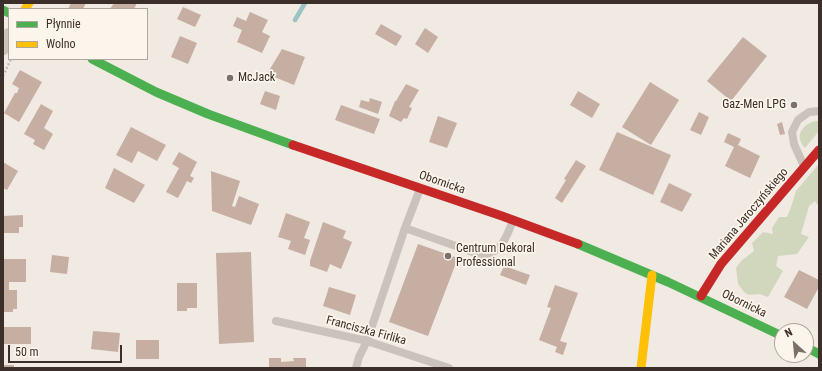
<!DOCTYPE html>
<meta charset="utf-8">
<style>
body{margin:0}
#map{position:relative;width:822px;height:371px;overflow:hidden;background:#f0eae3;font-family:"Roboto Condensed",sans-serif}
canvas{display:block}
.frame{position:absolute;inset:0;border:4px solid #3c2f29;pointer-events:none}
.legend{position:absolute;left:8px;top:8px;width:140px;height:52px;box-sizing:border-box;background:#fcf5eb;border:1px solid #afa69d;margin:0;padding:5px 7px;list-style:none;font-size:12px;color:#3c2f29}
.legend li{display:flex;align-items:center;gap:8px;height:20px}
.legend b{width:20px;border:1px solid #afa69d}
.north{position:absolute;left:774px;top:323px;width:40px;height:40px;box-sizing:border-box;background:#fcf5eb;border:1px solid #afa69d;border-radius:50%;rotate:333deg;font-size:11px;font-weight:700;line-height:16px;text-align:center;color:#3c2f29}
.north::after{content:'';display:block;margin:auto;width:14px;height:18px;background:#7b706a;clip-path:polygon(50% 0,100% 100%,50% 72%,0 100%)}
.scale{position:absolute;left:8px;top:345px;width:114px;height:18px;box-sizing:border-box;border:2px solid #3c2f29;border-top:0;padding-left:5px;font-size:12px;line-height:14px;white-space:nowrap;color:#3c2f29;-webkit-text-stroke:3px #fcf5eb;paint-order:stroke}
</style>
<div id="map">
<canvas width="822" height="371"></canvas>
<div class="frame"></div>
<ul class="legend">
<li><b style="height:5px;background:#4caf50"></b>Płynnie</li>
<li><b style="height:5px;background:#ffc107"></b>Wolno</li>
</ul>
<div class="north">N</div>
<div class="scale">50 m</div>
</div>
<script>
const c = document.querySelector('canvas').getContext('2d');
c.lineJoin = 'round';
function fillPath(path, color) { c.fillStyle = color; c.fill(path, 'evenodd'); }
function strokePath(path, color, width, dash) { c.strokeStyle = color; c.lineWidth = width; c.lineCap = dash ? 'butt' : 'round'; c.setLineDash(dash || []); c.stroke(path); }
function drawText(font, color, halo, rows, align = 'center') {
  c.font = font + ' "Roboto Condensed",sans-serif'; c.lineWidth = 3.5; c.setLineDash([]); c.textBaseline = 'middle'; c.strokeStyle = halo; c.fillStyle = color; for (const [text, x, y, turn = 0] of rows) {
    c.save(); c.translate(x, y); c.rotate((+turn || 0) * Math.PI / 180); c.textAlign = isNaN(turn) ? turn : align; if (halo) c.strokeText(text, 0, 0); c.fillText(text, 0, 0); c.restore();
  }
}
fillPath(new Path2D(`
 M815 121H819V131L805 148C794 136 802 125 815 121Z
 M819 164V207L815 201 809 206 801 234 809 237 797 254 778 256 776 266 783 271 768 297 759 294 749 295 744 292 738 284 736 268 741 261 754 251 752 243 763 232 773 234 772 228 779 217H787L791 207 796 191Z`), '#d1d7bc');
strokePath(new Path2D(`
 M295 20 305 3`), '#9dc2c4', 4.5);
fillPath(new Path2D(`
 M71 3H86L83 9H68Z
 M114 3H137L134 9H110Z
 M183 7 201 15 195 27 177 19Z
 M250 12 268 20 262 32 270 36 262 53 237 42 242 30 233 26 237 17 246 21Z
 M381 24 402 36 396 46 375 34Z
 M425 28 438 37 428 53 415 44Z
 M180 36 197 43 188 64 171 57Z
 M743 37 767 56 731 101 707 81Z
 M282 49 305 57 294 85 267 74Z
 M20 70 42 82 19 122 4 113 15 93H17L19 88 12 84Z
 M650 82 679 100 651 145 622 127Z
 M406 84 419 90 409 107 412 108 407 119 404 118 401 122 389 116 395 101H396Z
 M265 91 280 96 276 110 260 104Z
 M578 91 600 104 592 118 570 105Z
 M370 98 382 102 378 114 359 107 361 100 369 102Z
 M41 104 53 111 44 128 53 134 44 150 33 144 35 140 24 134Z
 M341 105 380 119 374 134 335 120Z
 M699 112 709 117 701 135 690 130Z
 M438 116 457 123 447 148 429 142Z
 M782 122 785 134 780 135 777 124Z
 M131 127 166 145 157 161 138 151 132 163 116 155Z
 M617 132 671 155 653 195 599 170Z
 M728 133 741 139 738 145 760 156 750 178 725 166 734 147 724 142Z
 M179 152 197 162 190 176 194 178 191 183 187 181 178 198 166 192 179 168 172 164Z
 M576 160 586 166 562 203 555 198 566 180 564 179Z
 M3 162 18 171 7 190 3 188Z
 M114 168 145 185 134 203 105 188Z
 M211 171 240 181 232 206 235 207 239 196 259 204 251 225 212 211Z
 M669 183 692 194 682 212 660 202Z
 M286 213 310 222 304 238 310 240 305 255 288 249 291 241 278 237Z
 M23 215V227H19V233H3V216Z
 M323 222 346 231 343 238 352 242 341 269 330 264 327 272 310 266V261Z
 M418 244 458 258 428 336 389 322Z
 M251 252 254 342 219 344 216 253Z
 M52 255 69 257 67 274 50 272Z
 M3 259H26V282H9V290H17V309H13V312H3Z
 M504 266 530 275 526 285 500 275Z
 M799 270 819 280V287L807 309 784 297Z
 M177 283H197V308H187V311H177Z
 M555 285 578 293 560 341 567 343 563 355 555 352 557 347 539 340 551 308 547 307Z
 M329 287 356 295 350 315 323 306Z
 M3 327H31V344H3Z
 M93 331 120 333 118 352 91 349Z
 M136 340H159V359H136Z
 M269 358H281V362L294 361 293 358H306V368H269Z
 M3 365H14V368H3Z`), '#c6aea3');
strokePath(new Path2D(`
 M3 76 11 59`), '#c2bbb4', 2.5, [2, 2]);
strokePath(new Path2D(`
 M803 164 794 144 792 132 798 120 809 112 819 111
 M405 228 481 255C502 254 506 237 513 221
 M276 321 367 341 449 368
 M356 368 359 357 367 341 405 228 420 189`), '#c9c3bc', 8);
strokePath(new Path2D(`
 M3 47 9 36`), '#c9c3bc', 16);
strokePath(new Path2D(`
 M3 10 9 13
 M92 59 156 92 208 114 293 145
 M578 244 668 282 782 336
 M806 347 819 354`), '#4caf50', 9);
strokePath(new Path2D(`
 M25 9 29 3
 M641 368 652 275`), '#ffc107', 9);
strokePath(new Path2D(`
 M293 145 502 216 578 244
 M701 296 721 264 819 150`), '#c62828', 9);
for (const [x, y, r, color] of [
 [230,78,4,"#7b706a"],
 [794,105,4,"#7b706a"],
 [448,256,4,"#7b706a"]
]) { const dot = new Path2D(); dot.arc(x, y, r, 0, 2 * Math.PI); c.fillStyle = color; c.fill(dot); strokePath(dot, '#fcf5eb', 1.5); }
drawText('12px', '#3c2f29', '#fcf5eb', [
 ["McJack",238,78],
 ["Gaz-Men LPG",786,105,"right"],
 ["Centrum Dekoral",456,249],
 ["Professional",456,263]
], 'left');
drawText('12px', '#3c2f29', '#fcf5eb', [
 ["Obornicka",442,183,19],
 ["Mariana Jaroczyńskiego",749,214,-50],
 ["Obornicka",744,304,26],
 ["Franciszka Firlika",366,331,15]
]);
</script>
